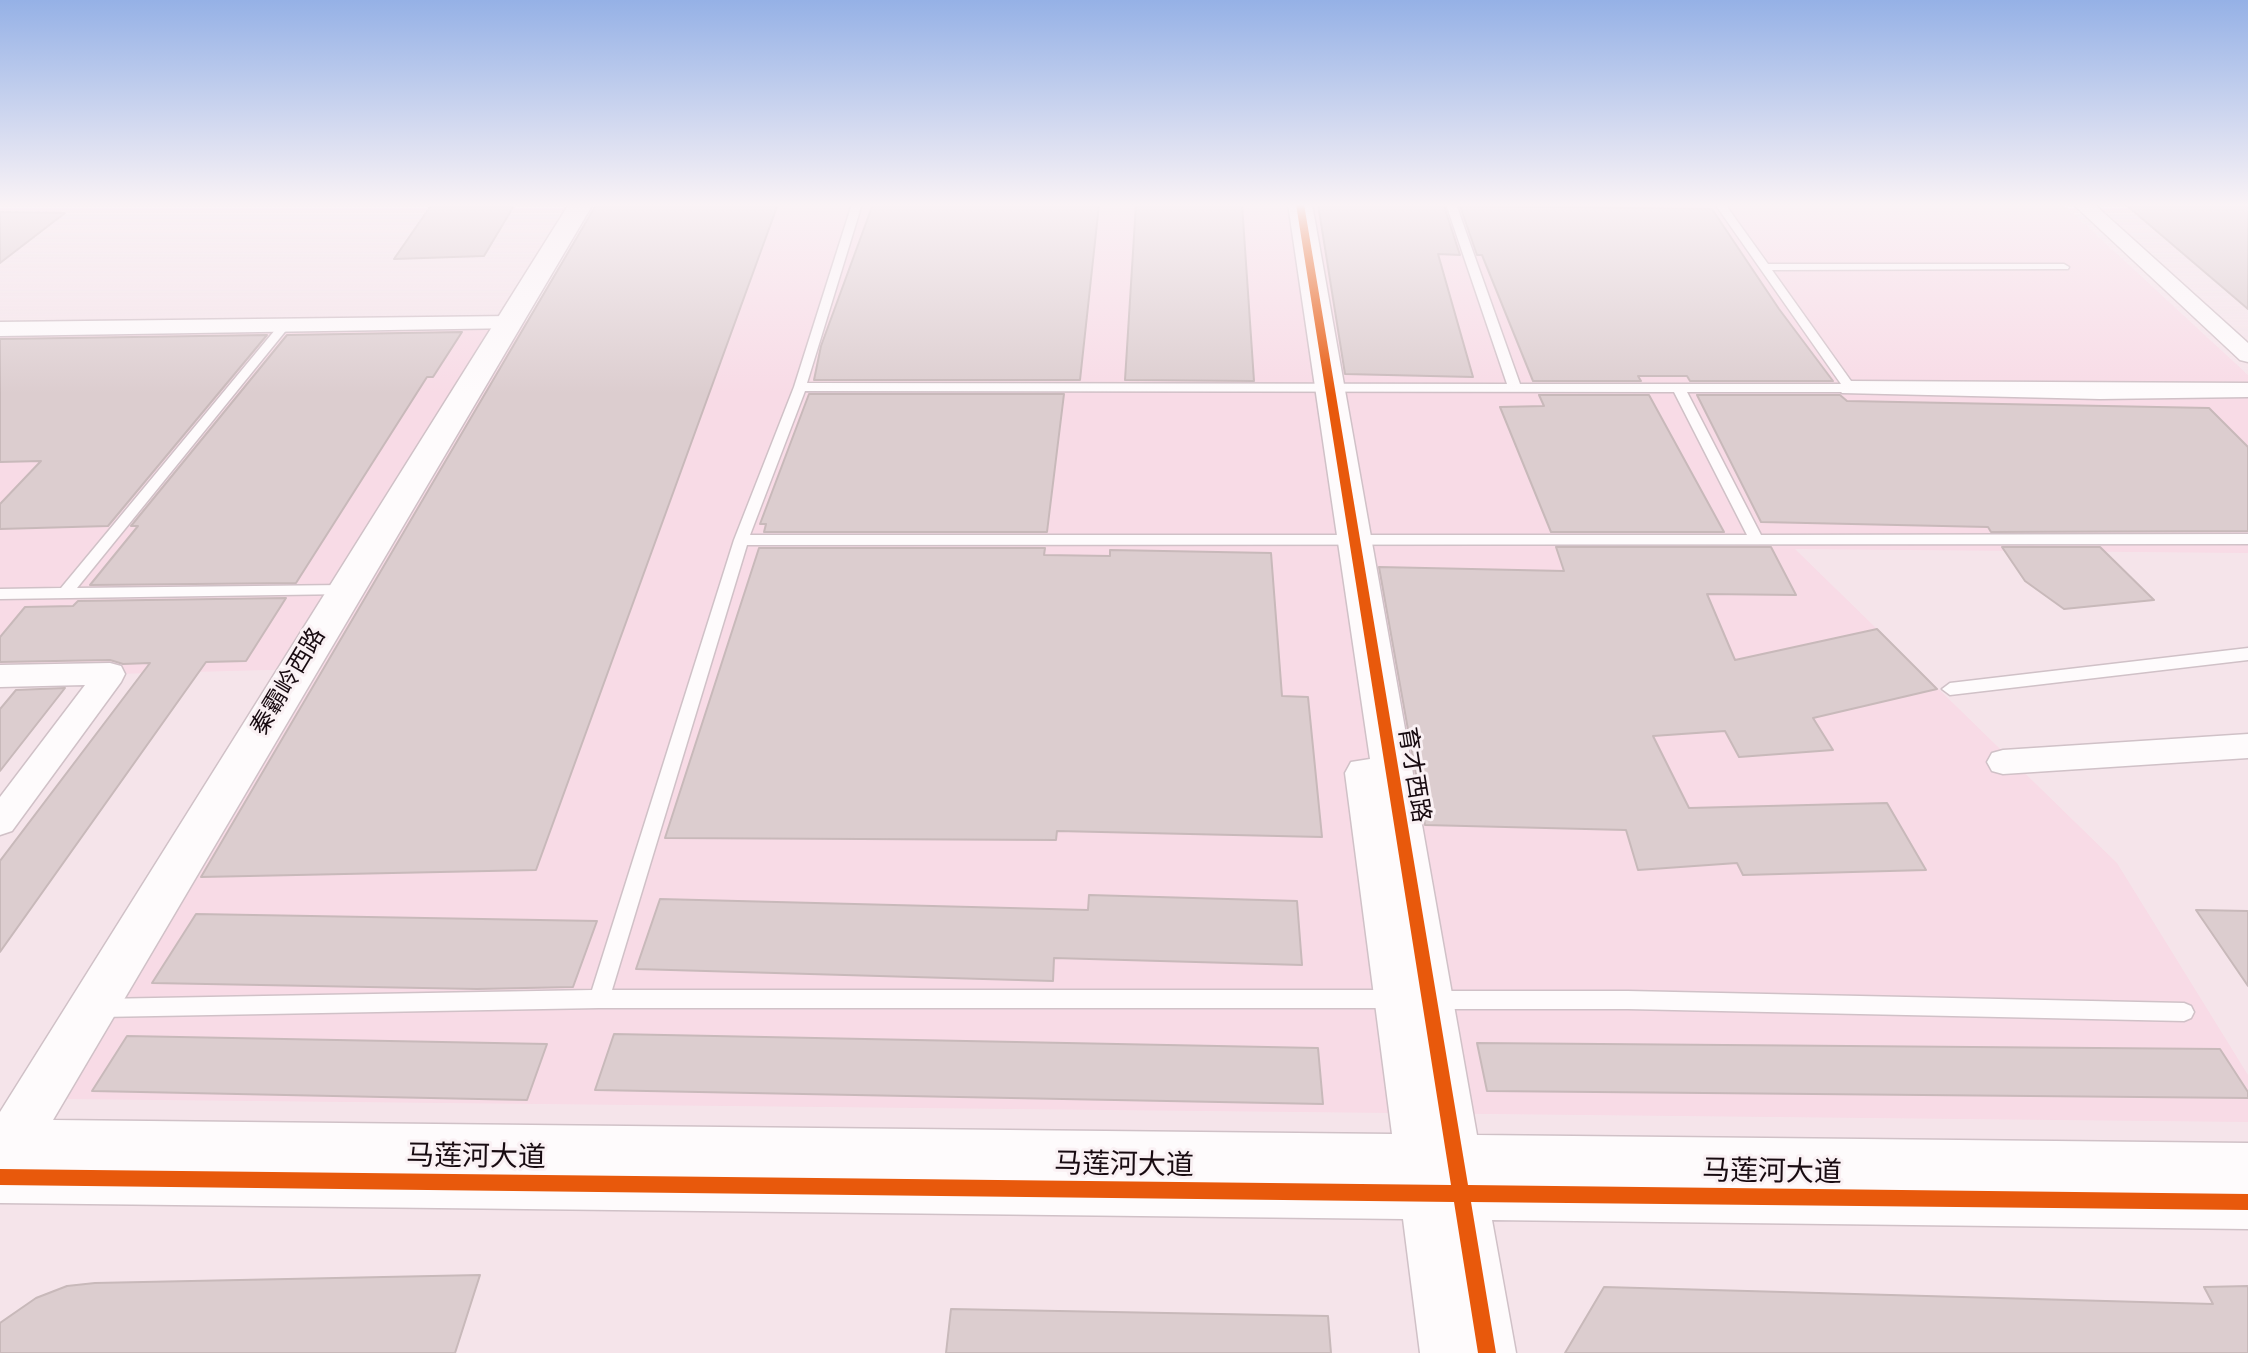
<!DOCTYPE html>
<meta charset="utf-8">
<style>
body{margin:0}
canvas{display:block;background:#f5e4ea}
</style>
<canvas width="2248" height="1353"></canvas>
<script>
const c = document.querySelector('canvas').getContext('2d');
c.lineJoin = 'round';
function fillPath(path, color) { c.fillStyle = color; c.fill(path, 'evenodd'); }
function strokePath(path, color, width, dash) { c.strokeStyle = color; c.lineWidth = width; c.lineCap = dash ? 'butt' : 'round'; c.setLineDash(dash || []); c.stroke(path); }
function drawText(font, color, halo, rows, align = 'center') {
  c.font = font + ' Signika,"Noto Sans SC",sans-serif'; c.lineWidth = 6; c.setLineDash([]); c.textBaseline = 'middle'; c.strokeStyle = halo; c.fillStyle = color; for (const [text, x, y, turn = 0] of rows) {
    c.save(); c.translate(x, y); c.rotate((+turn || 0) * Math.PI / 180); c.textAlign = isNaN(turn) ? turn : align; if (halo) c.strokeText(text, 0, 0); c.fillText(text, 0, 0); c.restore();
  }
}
fillPath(new Path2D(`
 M597 204H2063L2248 375V553L1795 549 2117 863 2248 1075V1122L64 1099 307 669 0 677V335L531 321Z`), '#f8dbe6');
const building = new Path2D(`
 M432 204H515L484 256 394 259Z
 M778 204 536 870 201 877 596 205Z
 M873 204 1099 205 1080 380H814L821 346Z
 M1136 204H1242L1254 381 1125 380Z
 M1318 204 1444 206 1460 255 1438 254 1473 377 1345 374Z
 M2125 204H2248V309Z
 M1460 206 1712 209 1779 309 1833 381H1690L1687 376H1638L1641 381H1533L1482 255H1477Z
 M0 212 65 213 0 263Z
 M462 332 433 377H427L296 583 90 585 138 526H131L287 335Z
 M267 335 108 526 0 529V504L41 461 0 462V339Z
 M809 394H1064L1047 532H764L766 524H760Z
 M1539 395H1649L1724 532H1551L1500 407 1544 406Z
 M1697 395H1840L1847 401 2209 408 2248 447V531L1991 532 1988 527 1761 522Z
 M1556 547H1771L1796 595 1707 594 1735 660 1877 629 1937 689 1813 718 1833 750 1739 757 1725 731 1653 736 1689 808 1887 803 1926 870 1743 875 1737 863 1638 870 1626 830 1425 825 1379 567 1564 571Z
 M2002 547H2100L2154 600 2064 609 2025 581Z
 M759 548H1045L1044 555 1110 556V550L1271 553 1282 696 1308 697 1322 837 1057 831 1056 840 665 838Z
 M286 598 246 661 206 662 0 952V861L150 663 123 664 110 660 0 662V637L25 607 73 606 78 601Z
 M65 688 0 771V709L16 690Z
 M1089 895 1297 901 1302 965 1054 958 1053 981 636 969 660 899 1088 910Z
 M2196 910 2248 911V986Z
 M196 914 597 921 573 987 477 989 152 983Z
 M614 1034 1318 1048 1323 1104 595 1090Z
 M127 1036 547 1044 527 1100 92 1091Z
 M1477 1043 2220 1049 2248 1092V1098L1487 1091Z
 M480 1275 455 1353H0V1323L36 1298 67 1286 95 1283Z
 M2248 1286V1353H1565L1604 1287 2213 1304 2204 1287Z
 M951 1309 1328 1316 1331 1353H946Z`);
fillPath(building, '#dccdcf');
strokePath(building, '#c8b9ba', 2);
const service = new Path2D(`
 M852 204H862L807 383 1507 384 1446 204H1456L1520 384H1841L1715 204H1725L1768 264H2064L2069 267 2068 269 1772 270 1856 388 1850 392H1687L1761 535 2248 534V544L747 545 612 990H1397L1404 993 1407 999 1404 1005 1397 1008H599L100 1017 93 1014 90 1008 93 1002 100 999 592 990 734 540 794 387ZM805 391 1674 392 1747 535H750Z
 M284 323 290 326 288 328 77 588 344 585 351 590 349 594 0 599V589L61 588 280 324Z
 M2248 648V660L1950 695 1942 689 1950 683Z
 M1432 991H1628L2184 1003 2191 1006 2194 1012 2191 1018 2184 1021 1628 1009H1432L1425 1006 1422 1000 1425 994Z`);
const minor = new Path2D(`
 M2073 204H2094L2248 343V362L2240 360Z
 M511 316 519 318 522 323 519 328 0 336V322Z
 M1850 381 2248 383V397L2100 399 1842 393 1838 388Z
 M110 663 121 666 125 674 121 682 12 831 0 835V797L85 685 0 687V665Z
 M2248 734V758L2003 774 1992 771 1987 762 1992 753 2003 750Z`);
const tertiary = new Path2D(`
 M569 204H593L53 1120 1392 1134 1345 773 1351 762 1370 759 1288 204H1312L1477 1135 2248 1143V1229L1492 1220 1516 1353H1420L1403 1219 0 1203V1112Z`);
strokePath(service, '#d0c1c7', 3);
strokePath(minor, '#d0c1c7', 3);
strokePath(tertiary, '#d0c1c7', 3);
fillPath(service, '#fefbfc');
fillPath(minor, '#fefbfc');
fillPath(tertiary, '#fefbfc');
fillPath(new Path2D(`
 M1296 204H1304L1468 1185 2248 1194V1210L1471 1202 1496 1353H1478L1454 1202 0 1185V1169L1451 1185Z`), '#e8590c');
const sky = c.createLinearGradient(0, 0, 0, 394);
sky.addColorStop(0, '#95b1e6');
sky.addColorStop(0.52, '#faf3f6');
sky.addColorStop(1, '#faf3f600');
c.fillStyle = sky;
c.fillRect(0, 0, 2248, 394);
drawText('24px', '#180b11', '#faf1f4', [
 ["秦霸岭西路",289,682,-59],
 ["育才西路",1413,775,81]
]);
drawText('28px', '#180b11', '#faf1f4', [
 ["马莲河大道",476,1158,1],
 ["马莲河大道",1124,1166,1],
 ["马莲河大道",1772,1173,1]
]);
</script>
